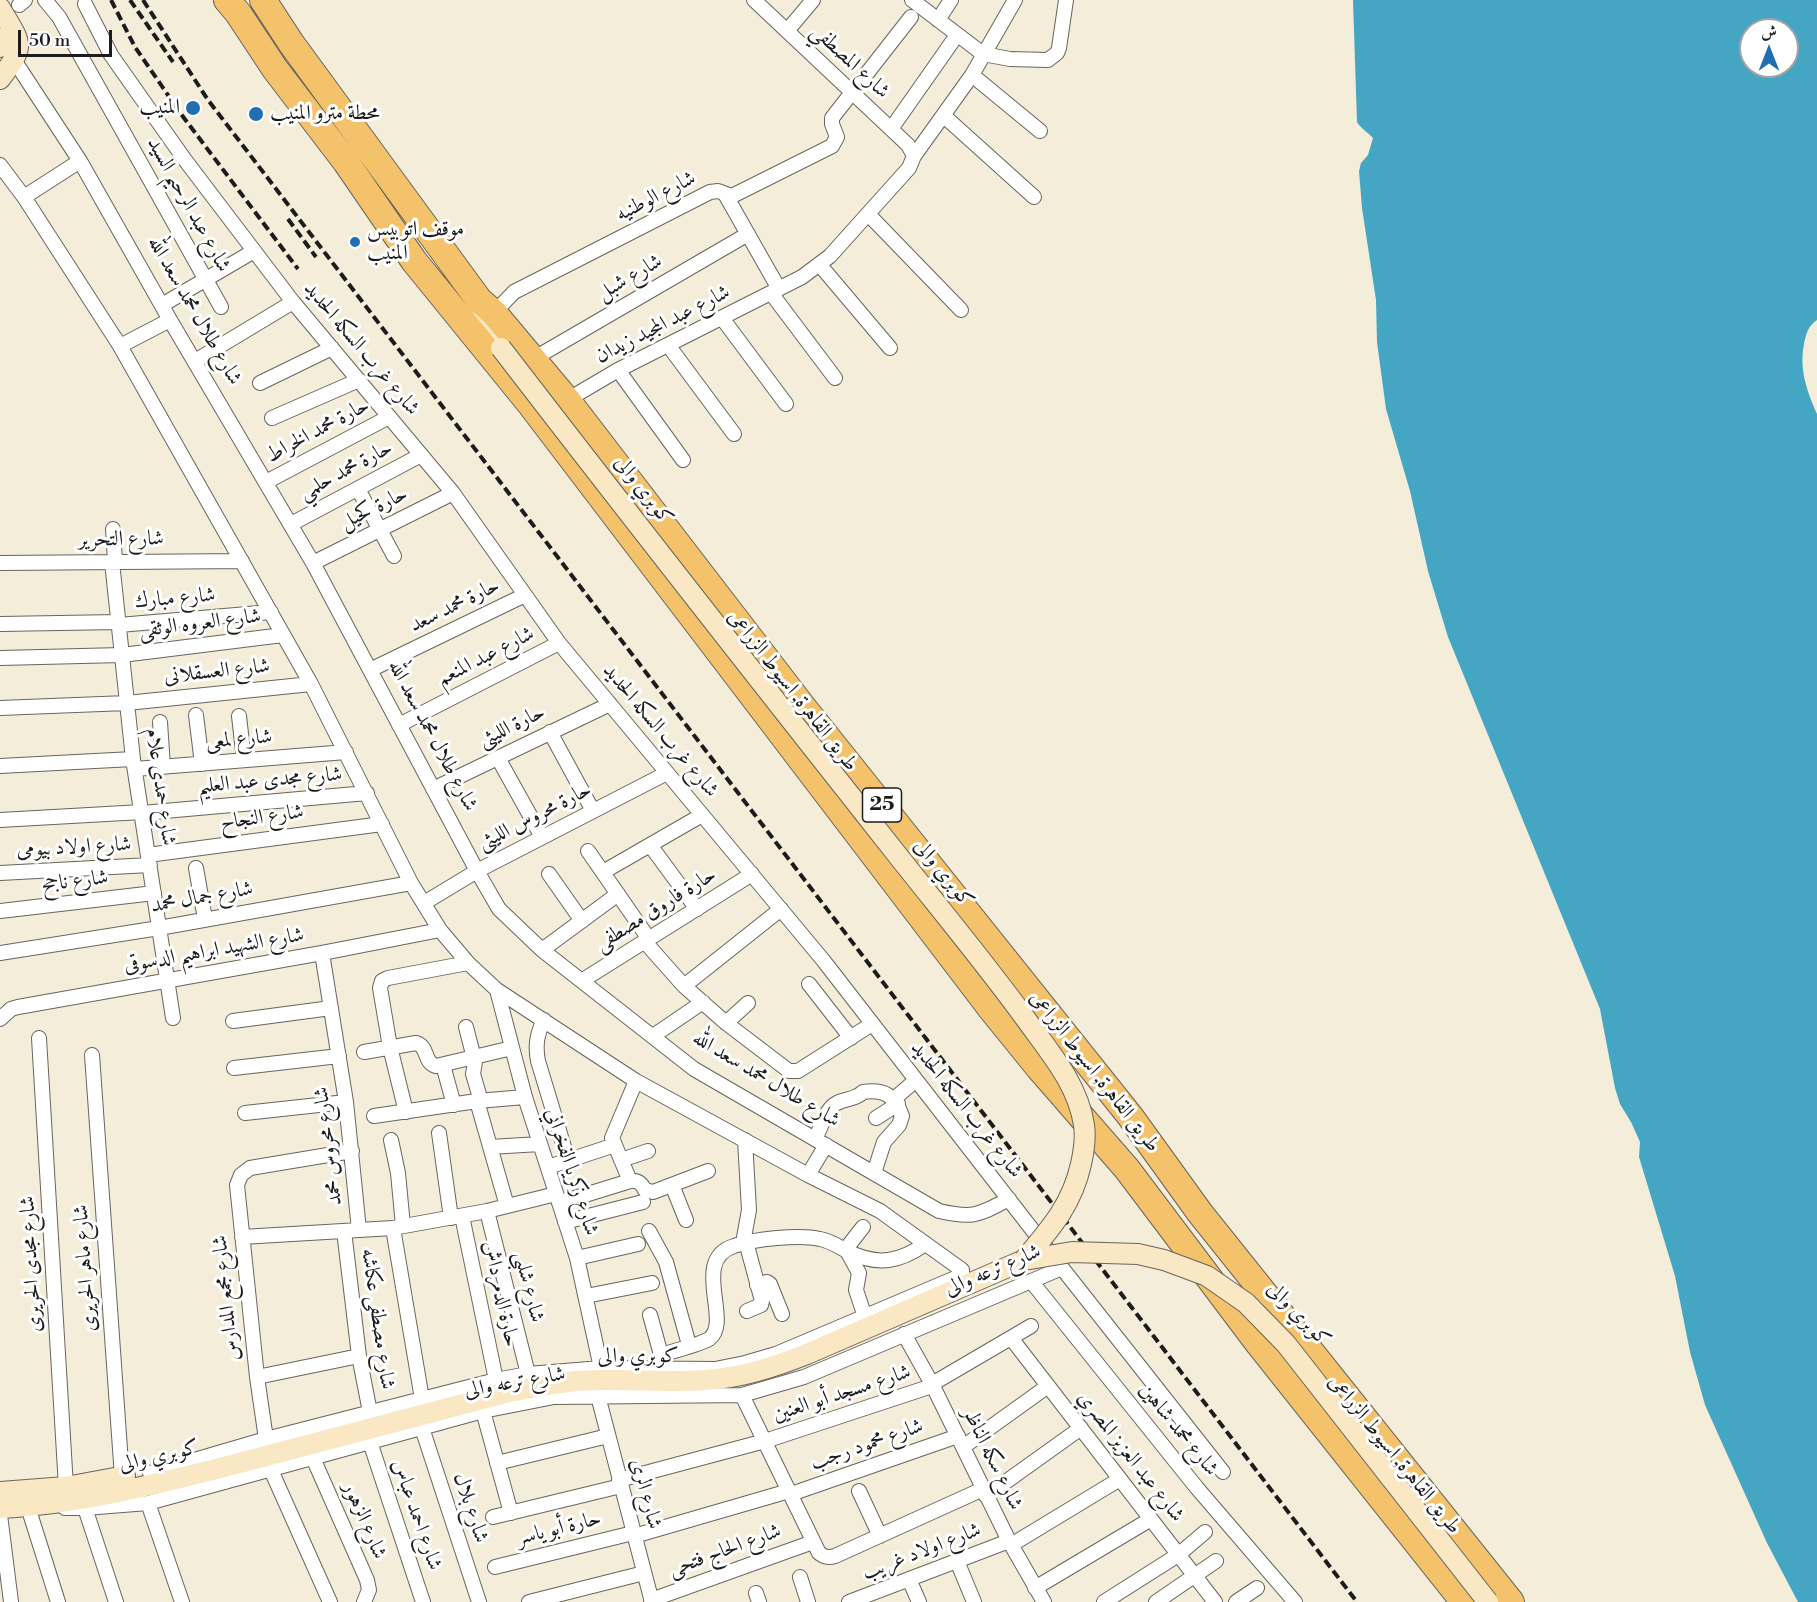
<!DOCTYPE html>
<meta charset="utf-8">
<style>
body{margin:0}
#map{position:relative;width:1817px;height:1602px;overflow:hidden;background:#f4edda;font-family:"Libre Bodoni",Amiri,serif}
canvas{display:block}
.north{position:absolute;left:1739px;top:18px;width:60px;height:60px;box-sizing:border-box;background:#fff;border:2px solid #a4a4a4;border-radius:50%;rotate:0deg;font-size:16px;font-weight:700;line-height:24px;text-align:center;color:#1c1c1c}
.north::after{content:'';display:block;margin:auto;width:21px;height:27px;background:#1f6fb2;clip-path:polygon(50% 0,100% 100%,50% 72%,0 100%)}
.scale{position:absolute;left:18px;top:30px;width:94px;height:27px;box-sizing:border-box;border:3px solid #1c1c1c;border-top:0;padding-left:8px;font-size:18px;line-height:21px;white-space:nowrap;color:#1c1c1c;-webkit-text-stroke:4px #fff;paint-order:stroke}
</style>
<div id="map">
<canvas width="1817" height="1602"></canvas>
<div class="north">ش</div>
<div class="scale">50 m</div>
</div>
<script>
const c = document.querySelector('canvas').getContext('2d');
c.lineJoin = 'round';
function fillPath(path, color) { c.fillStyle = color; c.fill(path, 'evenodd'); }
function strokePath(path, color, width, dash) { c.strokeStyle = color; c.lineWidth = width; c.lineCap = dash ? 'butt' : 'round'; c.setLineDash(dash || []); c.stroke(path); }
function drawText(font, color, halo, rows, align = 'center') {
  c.font = font + ' "Libre Bodoni",Amiri,serif'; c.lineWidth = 6; c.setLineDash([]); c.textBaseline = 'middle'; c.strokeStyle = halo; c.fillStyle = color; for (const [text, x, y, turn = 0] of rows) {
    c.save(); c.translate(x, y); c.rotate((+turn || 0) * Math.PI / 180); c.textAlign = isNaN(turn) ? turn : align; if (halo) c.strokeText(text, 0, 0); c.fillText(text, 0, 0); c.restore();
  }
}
fillPath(new Path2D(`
 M1353 0H1817V320C1808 326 1806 334 1804 344 1799 370 1807 391 1817 414V1602H1798L1767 1543 1705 1405 1690 1352 1675 1276 1639 1157 1640 1142 1631 1122 1620 1104 1615 1088 1600 1009 1448 637 1428 571 1410 491 1386 409 1377 342 1376 300 1362 208 1359 171 1361 163 1368 155 1373 138C1368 132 1361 129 1357 122ZM1751 30H1787V66H1751Z`), '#45a6c4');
const street = new Path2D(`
 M45 0 59 17 221 307
 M754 0 908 145 914 156
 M912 0 983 54 1010 59 1048 60 1057 53 1059 48 1066 0
 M85 4 111 55 185 160 293 302 453 493 559 643 823 960 1062 1268 1223 1472
 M19 5 25 0
 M938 20 951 0
 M787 31 813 0
 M14 60 80 161 170 320 313 563 477 871 499 909 542 950 694 1069 939 1211C974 1219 978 1215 1009 1199
 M972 75 1040 131
 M944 116 1034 197
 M891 129 957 35
 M0 165 24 197 120 346 311 684 411 883 440 930 468 963 497 990 636 1081 808 1175 880 1211 962 1270V1273L960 1276 776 1354 745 1363 715 1369 601 1368 528 1374 496 1380 266 1439 150 1473
 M725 194 779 289
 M24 197 80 161
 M868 214 961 310
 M819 264 890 348
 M771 293 835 378
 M162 305 254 251
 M490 317 514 292 710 192 718 191 732 196 832 146 837 137 832 124V118L911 17
 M722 318 786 404
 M668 345 734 434
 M120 346 170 320
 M533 359 748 234
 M195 361 293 302
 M618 370 683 460
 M260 383 332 348
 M567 400 618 370 802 277 830 256 909 168 914 156 972 75 1015 0
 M272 418 359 380
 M266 482 389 417
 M358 489 394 556
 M291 524 421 455
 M113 529 115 561
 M112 562 133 759 173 1018
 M0 563 242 561
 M313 563 453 493
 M0 624 118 622
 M119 625 271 612
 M0 658 122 655 283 635
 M370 670 525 595
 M0 708 127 703 311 684
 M196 715 202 764
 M239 716 244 760
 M160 722 163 767
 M399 725 559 643
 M550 732 593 811
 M498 758 542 837
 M0 766 133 759
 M135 769 346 752
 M433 789 610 704
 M142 813 367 793
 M0 820 142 812
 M650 845 697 909
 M588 851 649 939
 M148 855 382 824
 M196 868 205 919
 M603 872 702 815
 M0 873 150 865
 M549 874 582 921
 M424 903 477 871 667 773
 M0 911 154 893
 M645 942 684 986 726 1023 789 1071H798L872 1024
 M542 950 618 894
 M0 953 159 928 411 883
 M322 953 346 1102 359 1230
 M583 980 752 874
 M809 984 851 1038
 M684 986 781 909
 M497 990 525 1097 577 1258 601 1368
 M0 1019 11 1009 18 1007 322 953 440 930
 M544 1020C537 1034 535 1045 538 1061L568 1160
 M233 1021 331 1008
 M726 1023 748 1003
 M466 1027 475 1062 473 1074 481 1101
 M653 1036 703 1002
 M39 1038 66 1487
 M364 1052 416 1043C429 1047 423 1062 436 1066L512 1048
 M92 1055 122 1477
 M443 1065 454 1105
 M234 1068 339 1056
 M894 1099 916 1080
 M477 1101 507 1206
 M406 1112 390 1047 380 988 382 981 388 978 468 963
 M245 1113 346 1102
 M374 1116 477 1101 525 1097
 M876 1118 898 1104
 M439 1133 451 1218
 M815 1139C821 1128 826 1108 837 1103 847 1098 855 1100 863 1092 885 1089 895 1096 902 1116L899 1125 884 1142 874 1173
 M391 1140 398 1173 403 1226
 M490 1147 540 1144
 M621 1160 648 1151
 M548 1167 615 1145
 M808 1175 826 1145
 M630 1181 612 1138 636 1081
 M672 1185 686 1220
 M559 1203 630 1181C638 1180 641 1183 645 1190L653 1192 708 1171
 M487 1211 528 1374
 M462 1216 496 1380
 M565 1222 643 1202
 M393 1228 422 1399
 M344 1231 359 1356 370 1412
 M649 1231 666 1262 689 1345
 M242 1237 393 1228 487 1211 556 1194
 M746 1242 762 1301 761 1305 747 1311
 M743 1243 749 1210 745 1140
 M845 1250 863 1227
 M847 1251 859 1273 856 1290 865 1317
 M577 1258 638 1244
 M1031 1281 1197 1488 1295 1602
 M757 1285 767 1282 770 1284 782 1314
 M586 1296 652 1283
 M650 1315 663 1362
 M904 1334 932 1384 1009 1541 1044 1602
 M1011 1338 1215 1602
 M661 1355C673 1351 699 1345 709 1339 733 1322 690 1260 734 1246 754 1239 799 1234 820 1239 831 1241 839 1247 849 1252 878 1266 900 1262 925 1244
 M257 1377 359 1356
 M932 1384 1031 1326
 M742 1395 819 1553C825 1557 828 1558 835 1556L983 1489
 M598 1396 652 1602
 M483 1411 511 1513
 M422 1428 479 1602
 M266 1439 257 1377 237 1185 241 1175 250 1168 352 1151
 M370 1442 423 1602
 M963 1447 1048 1386
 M313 1458 367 1580 369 1590 364 1602
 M497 1463 608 1436
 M271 1470 330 1602
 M619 1480 765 1441 932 1386
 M859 1491 880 1536
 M791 1494 958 1436
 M986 1496 1081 1428
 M148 1503 182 1602
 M37 1507H28L58 1602
 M65 1508H85L148 1503 483 1411 554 1397 742 1395 804 1377 1062 1268
 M85 1508 116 1602
 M0 1515 11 1602
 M493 1517 621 1486
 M634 1536 789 1491
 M1011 1545 1120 1479
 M957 1561 974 1602
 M495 1567 633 1533
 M800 1577 808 1602
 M909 1579 919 1602
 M1035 1588 1151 1519
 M756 1593 759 1602
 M651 1600 813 1542
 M529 1602 644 1573
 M849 1602 1009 1541
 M1104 1602 1178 1555 1205 1532
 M1156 1602 1216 1561
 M1236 1602 1257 1588`);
const secondary = new Path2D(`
 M0 8C21 44 27 44 0 79
 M0 47 12 29
 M479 300C479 319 491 332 501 348
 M0 1492 66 1487 125 1476
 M0 1508C77 1504 153 1485 228 1466 322 1442 415 1416 509 1392 532 1388 554 1383 577 1381 620 1378 663 1383 705 1380 741 1378 774 1367 807 1354L1024 1260`);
const highway = new Path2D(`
 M227 0 238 13 275 69 346 162 414 261 531 405 992 1010 1039 1068 1127 1169 1258 1343 1464 1602
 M263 0 291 43 479 300 494 313 567 400 803 707 1130 1116 1200 1213 1511 1602`);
strokePath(street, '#68655e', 16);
strokePath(secondary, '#68655e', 22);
strokePath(highway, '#68655e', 28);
strokePath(street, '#fff', 14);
strokePath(secondary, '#fae7c3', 20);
strokePath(highway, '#f3c26a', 26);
strokePath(new Path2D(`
 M111 0 135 47 181 114 298 269
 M130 0 173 62
 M143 0 208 100 1357 1602
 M288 219 316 257`), '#1c1c1c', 4, [9, 4.5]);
const secondaryBridge = new Path2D(`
 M501 348C631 517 763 685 895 852 940 909 986 964 1028 1022 1051 1054 1078 1085 1084 1125 1086 1139 1084 1151 1081 1164 1072 1205 1050 1229 1024 1260
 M1024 1260 1072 1252 1138 1254 1164 1260 1207 1276 1246 1303 1286 1344 1488 1602`);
strokePath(secondaryBridge, '#68655e', 22, []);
strokePath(secondaryBridge, '#fae7c3', 20);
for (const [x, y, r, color] of [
 [193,108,8,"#1f6fb2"],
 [256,114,8,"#1f6fb2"],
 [355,242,6,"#1f6fb2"]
]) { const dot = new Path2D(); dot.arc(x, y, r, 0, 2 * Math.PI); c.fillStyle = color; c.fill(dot); strokePath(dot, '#fff', 2); }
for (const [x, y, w] of [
 [882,805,39]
]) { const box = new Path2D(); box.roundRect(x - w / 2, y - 17, w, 34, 4.5); c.fillStyle = '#fff'; c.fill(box); strokePath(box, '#1c1c1c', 1.5); }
drawText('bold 20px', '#1c1c1c', null, [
 ["25",882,805]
]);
drawText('21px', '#1c1c1c', '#fff', [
 ["شارع المصطفي",850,62,43],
 ["شارع الوطنيه",656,197,-27],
 ["شارع عبد الرحيم السيد",188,205,61],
 ["شارع شبل",630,278,-30],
 ["شارع طلال محمد سعد الله",194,311,60],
 ["شارع عبد المجيد زيدان",663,325,-27],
 ["شارع غرب السكه الحديد",361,349,50],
 ["حارة محمد الخراط",318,431,-28],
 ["حارة محمد حلمي",346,471,-28],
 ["كوبري والى",643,491,52],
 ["حارة كحيل",374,509,-26],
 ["شارع التحرير",121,540,-1],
 ["شارع مبارك",175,599,-5],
 ["حارة محمد سعد",455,606,-26],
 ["شارع العروه الوثقى",200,624,-7],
 ["شارع عبد المنعم",486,657,-27],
 ["شارع العسقلانى",217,672,-6],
 ["طريق القاهرة, اسيوط الزراعى",792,691,52],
 ["حارة الليثى",512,727,-26],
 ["شارع غرب السكه الحديد",660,731,50],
 ["شارع طلال محمد سعد الله",432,736,62],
 ["شارع لمعى",239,740,-5],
 ["شارع مجدى عبد العليم",270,781,-5],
 ["شارع حمدى علام",160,787,82],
 ["حارة محروس الليثى",535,817,-27],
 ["شارع النجاح",262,818,-8],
 ["شارع اولاد بيومى",74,848,-3],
 ["كوبري والى",943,874,51],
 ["شارع ناجح",75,882,-7],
 ["شارع جمال محمد",202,898,-10],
 ["حارة فاروق مصطفى",656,910,-32],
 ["شارع الشهيد ابراهيم الدسوقى",214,951,-10],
 ["طريق القاهرة, اسيوط الزراعى",1094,1072,52],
 ["شارع طلال محمد سعد الله",766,1080,31],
 ["شارع غرب السكه الحديد",966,1110,52],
 ["شارع محروس محمد",329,1146,-97],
 ["شارع زكريا الفخراني",571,1172,72],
 ["شارع مجدى الحريرى",32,1264,-93],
 ["شارع ماهر الحريرى",86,1268,-94],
 ["شارع ترعه والى",993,1271,-23],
 ["شارع شلبى",528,1287,76],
 ["حارة الدمرداش",500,1294,78],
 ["شارع مجمع المدارس",227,1298,-96],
 ["كوبري والى",1298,1315,46],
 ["شارع مصطفى عكاشه",377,1319,82],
 ["كوبري والى",638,1357],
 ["شارع ترعه والى",515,1383,-10],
 ["شارع مسجد أبو العنين",842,1394,-18],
 ["شارع محمد شاهين",1178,1430,51],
 ["شارع محمود رجب",867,1445,-19],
 ["طريق القاهرة, اسيوط الزراعى",1394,1455,51],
 ["كوبري والى",159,1457,-13],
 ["شارع عبد العزيز المصري",1130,1457,52],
 ["شارع سكه الناظر",992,1459,64],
 ["شارع الرى",645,1494,75],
 ["شارع بلال",470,1508,72],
 ["شارع احمد عباس",416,1515,71],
 ["شارع الزهور",364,1521,67],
 ["حارة أبو ياسر",559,1529,-14],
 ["شارع الحاج فتحى",725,1551,-20],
 ["شارع اولاد غريب",922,1552,-21]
]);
drawText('21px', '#1c1c1c', '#fff', [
 ["المنيب",180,108,"right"],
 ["محطة مترو المنيب",270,114],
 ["موقف اتوبيس",367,230],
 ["المنيب",367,254]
], 'left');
</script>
